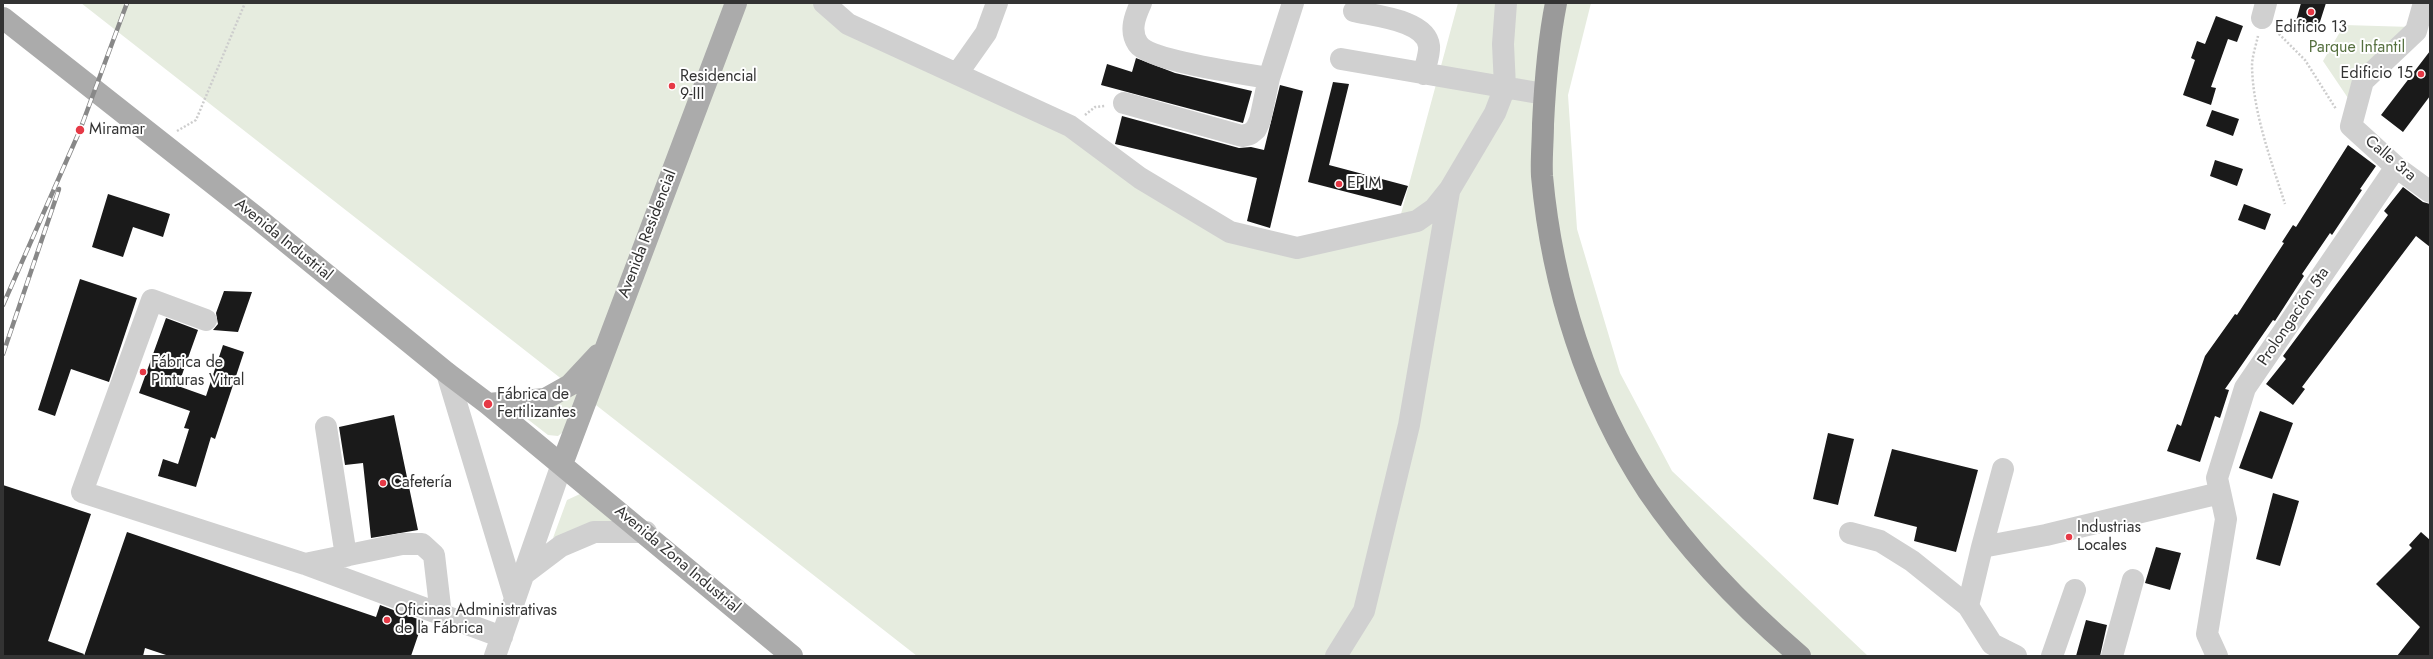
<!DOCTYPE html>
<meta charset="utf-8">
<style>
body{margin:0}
#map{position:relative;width:2433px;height:659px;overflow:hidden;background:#fff;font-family:Jost,sans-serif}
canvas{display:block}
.frame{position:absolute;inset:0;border:4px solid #333;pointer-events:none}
</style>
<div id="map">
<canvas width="2433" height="659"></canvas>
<div class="frame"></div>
</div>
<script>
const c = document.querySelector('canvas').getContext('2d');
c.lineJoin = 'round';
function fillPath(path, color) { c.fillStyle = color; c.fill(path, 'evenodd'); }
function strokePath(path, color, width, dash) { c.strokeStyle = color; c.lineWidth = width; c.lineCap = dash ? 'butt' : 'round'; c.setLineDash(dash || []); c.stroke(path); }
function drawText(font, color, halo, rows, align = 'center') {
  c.font = font + ' Jost,sans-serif'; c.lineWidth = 4; c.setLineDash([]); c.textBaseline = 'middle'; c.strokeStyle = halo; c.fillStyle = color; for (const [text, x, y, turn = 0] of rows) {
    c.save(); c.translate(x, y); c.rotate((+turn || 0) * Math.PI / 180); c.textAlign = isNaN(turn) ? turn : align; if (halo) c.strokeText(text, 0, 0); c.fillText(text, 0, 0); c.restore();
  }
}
fillPath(new Path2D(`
 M81 3H823L1070 126 1187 206 1297 248 1398 225 1458 3H1591L1568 95 1577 229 1620 373 1672 471 1868 656H917L578 391 568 428 558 436 548 435 517 411 577 391Z
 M2344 25 2412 27 2350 101 2323 61Z
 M580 494 620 521 570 531 553 538 567 500Z`), '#e6ecdf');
fillPath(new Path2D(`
 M2301 3H2326L2318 28 2296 21Z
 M2216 16 2243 26 2237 42 2228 39 2211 87 2216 88 2211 105 2183 95 2195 60 2191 58 2197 41 2205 44Z
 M2430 51V96L2403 132 2381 115Z
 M1136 58 1175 73 1252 91 1243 123 1101 85 1107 64 1132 72Z
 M1333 82 1349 84 1329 165 1408 186 1401 206 1308 182Z
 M1280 85 1303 91 1270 228 1247 221 1257 178 1115 144 1122 116 1239 148 1251 147 1264 150Z
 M2212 110 2239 119 2233 136 2206 126Z
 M2348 145 2376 166 2360 189 2362 190 2332 235 2330 233 2302 274 2304 276 2275 321 2273 320 2225 389 2229 390 2220 418 2215 416 2200 462 2167 451 2177 424 2181 426 2205 356 2235 314 2237 315 2284 243 2282 242 2293 225 2296 227Z
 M2215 160 2243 169 2237 186 2210 176Z
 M2403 187 2423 202 2430 204V247L2416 236 2302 387 2305 389 2293 405 2266 384 2286 359 2283 356 2388 215 2384 211Z
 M108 194 170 214 163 237 133 227 123 257 92 247Z
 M2244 204 2271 214 2265 230 2238 220Z
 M80 279 137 298 109 382 71 369 55 416 38 410Z
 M224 291 252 292 238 332 213 330 218 324 216 313Z
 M166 318 198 330 178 386 206 396 223 345 244 352 215 439 211 437 196 487 158 476 163 459 178 464 189 429 184 428 190 411 139 393Z
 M2260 411 2293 423 2272 479 2239 468Z
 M394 415 418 530 371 538 363 463 345 465 339 427Z
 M1828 433 1854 439 1838 505 1813 499Z
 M1892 449 1978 470 1956 552 1914 541 1917 527 1874 516Z
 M3 485 91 514 48 641 84 654 83 656H3Z
 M2273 493 2299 501 2280 566 2256 559Z
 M127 532 376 617 380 605 423 621 411 656H169L145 648 143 656H84Z
 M2421 532 2430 540V656H2397L2420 627 2376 584 2412 548 2409 545Z
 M2156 547 2181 553 2170 590 2145 583Z
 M2086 620 2107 625 2100 656H2076Z`), '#1a1a1a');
strokePath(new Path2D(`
 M2276 31 2305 60 2336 109
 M2258 36C2256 45 2252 57 2252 66 2253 113 2271 160 2285 204
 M1085 115 1095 107 1105 106
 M177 131 196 120 245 3`), '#cdcdcd', 2.5, [2, 2]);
strokePath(new Path2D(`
 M824 3 848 24 1070 126 1140 178 1230 232 1297 248 1417 221 1434 209 1450 189 1495 113 1505 87 1503 44 1506 3
 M1141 3C1135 16 1129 31 1138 44 1150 61 1245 74 1269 78
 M2424 3 2416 31 2363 81 2351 126 2396 167 2430 192
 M1354 11C1375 16 1426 20 1429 46 1430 54 1425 66 1424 74
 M2262 18 2266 3
 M1341 59 1544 94
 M957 74 986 33 997 3
 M1124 103 1242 136 1250 134 1256 129 1260 120 1269 78 1293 3
 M206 320 152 300 82 492 305 564 502 637
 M447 373 515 598
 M326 427 346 556
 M1850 533 1880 541 1912 561 1968 606 1992 644 2016 656
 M1982 547 2003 469
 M305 564 402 544H422L434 555 441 615
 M524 574 561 546 594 532H646
 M1968 606 1982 547 2046 535 2220 493
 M495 656 562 464
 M1336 656 1364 611 1409 425 1449 192
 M2052 656 2075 590
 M2112 656 2133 580
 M2217 656 2207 634 2226 519 2217 478 2245 388 2396 167`), '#d0d0d0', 22);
strokePath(new Path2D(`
 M3 18 257 218 447 373 488 404 792 656
 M488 404 545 399 570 385 598 355
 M562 464 736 3`), '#ababab', 22);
strokePath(new Path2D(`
 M1556 3C1548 43 1545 83 1543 124 1543 141 1541 159 1542 176 1552 286 1587 398 1648 491 1690 553 1744 608 1800 656`), '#9a9a9a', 22);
const rail = new Path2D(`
 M3 305 80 130 127 3
 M3 354 59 189`);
strokePath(rail, '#888', 4.5);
strokePath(rail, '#fff', 3, [9]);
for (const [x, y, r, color] of [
 [2311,12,4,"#e63946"],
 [2421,74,4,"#e63946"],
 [672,86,4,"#e63946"],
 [80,130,5,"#e63946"],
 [1339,184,4,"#e63946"],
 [143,372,4,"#e63946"],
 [488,404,5,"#e63946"],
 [383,483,4,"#e63946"],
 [2069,537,4,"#e63946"],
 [387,620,4,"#e63946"]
]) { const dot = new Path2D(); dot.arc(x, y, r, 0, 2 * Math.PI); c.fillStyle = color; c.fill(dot); strokePath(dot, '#fff', 1.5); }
drawText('16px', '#333', '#fff', [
 ["Edificio 13",2311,28,"center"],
 ["Edificio 15",2413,74,"right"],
 ["Residencial",680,77],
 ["9-III",680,95],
 ["Miramar",89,130],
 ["EPIM",1347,184],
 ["Fábrica de",151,363],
 ["Pinturas Vitral",151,381],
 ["Fábrica de",497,395],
 ["Fertilizantes",497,413],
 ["Cafetería",391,483],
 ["Industrias",2077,528],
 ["Locales",2077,546],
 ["Oficinas Administrativas",395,611],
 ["de la Fábrica",395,629]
], 'left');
drawText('16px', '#56703f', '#fff', [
 ["Parque Infantil",2357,48]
]);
drawText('16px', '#333', '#fff', [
 ["Calle 3ra",2390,159,40],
 ["Avenida Residencial",648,234,-69],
 ["Avenida Industrial",283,240,39],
 ["Prolongación 5ta",2294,317,-56],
 ["Avenida Zona Industrial",677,560,40]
]);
</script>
